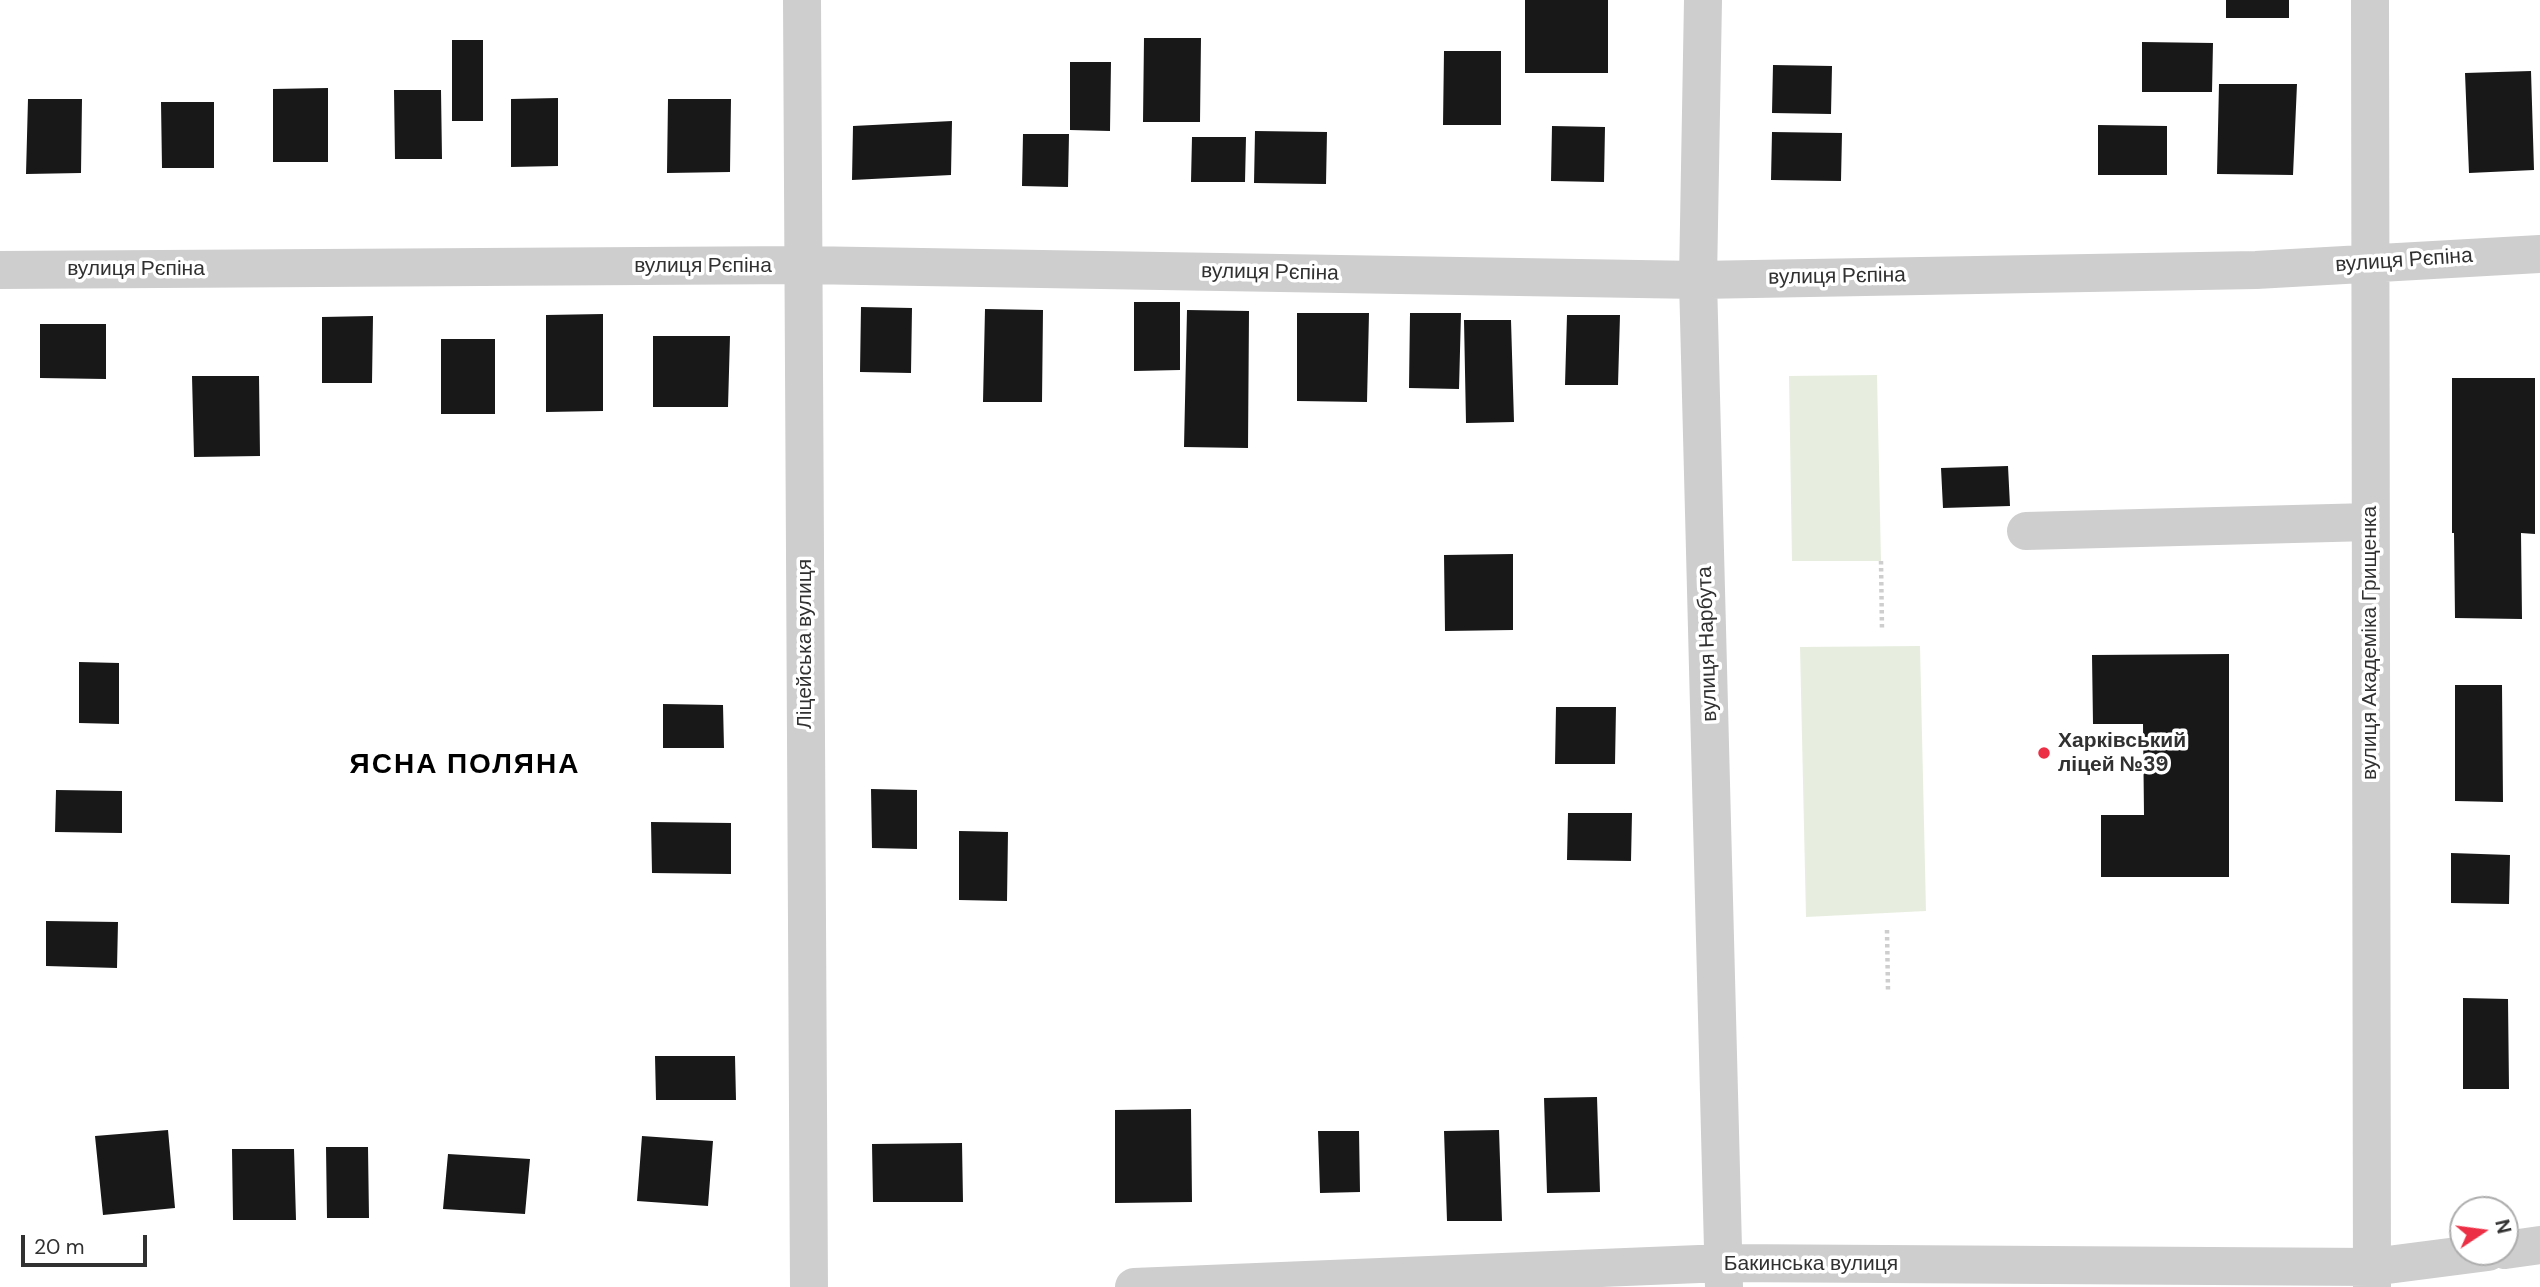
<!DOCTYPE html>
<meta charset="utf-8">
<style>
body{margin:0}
#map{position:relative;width:2540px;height:1287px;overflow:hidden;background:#fff;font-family:"DM Sans",sans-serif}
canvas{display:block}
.north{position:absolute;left:2449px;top:1196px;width:70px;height:70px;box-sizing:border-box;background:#fff;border:2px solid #adadad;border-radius:50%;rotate:77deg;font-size:19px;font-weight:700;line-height:28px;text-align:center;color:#313131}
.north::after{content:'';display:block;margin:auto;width:24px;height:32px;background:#ec2f45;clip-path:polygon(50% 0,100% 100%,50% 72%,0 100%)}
.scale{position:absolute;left:21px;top:1235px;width:126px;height:32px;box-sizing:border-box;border:4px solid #313131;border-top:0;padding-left:9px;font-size:21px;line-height:24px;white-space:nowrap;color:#313131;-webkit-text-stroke:5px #fff;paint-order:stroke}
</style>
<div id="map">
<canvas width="2540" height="1287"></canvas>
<div class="north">N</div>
<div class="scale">20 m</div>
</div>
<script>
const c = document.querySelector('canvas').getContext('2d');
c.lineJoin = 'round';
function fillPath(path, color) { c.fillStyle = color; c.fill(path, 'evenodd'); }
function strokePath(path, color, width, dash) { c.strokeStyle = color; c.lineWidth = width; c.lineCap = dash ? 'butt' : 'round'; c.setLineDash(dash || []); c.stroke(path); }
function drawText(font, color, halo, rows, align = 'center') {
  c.font = font + ' "DM Sans",sans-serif'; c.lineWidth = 7; c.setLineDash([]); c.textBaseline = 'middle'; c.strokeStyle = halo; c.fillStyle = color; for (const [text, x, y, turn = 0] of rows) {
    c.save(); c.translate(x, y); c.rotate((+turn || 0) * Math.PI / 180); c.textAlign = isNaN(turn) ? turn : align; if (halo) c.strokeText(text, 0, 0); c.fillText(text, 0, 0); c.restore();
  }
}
fillPath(new Path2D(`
 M1877 375 1881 561H1792L1789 376Z
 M1920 646 1926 911 1806 917 1800 647Z`), '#e7eedf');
fillPath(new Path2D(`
 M1525 0H1608V73H1525Z
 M2226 0H2289V18H2226Z
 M1144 38H1201L1200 122H1143Z
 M452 40H483V121H452Z
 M2142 42 2213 43 2212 92H2142Z
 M1444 51H1501V125H1443Z
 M1070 62H1111L1110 131 1070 130Z
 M1773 65 1832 66 1831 114 1772 113Z
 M2531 71 2534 170 2469 173 2465 73Z
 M2219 84H2297L2293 175 2217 174Z
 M328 88V162H273V89Z
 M394 90H441L442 159H395Z
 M558 98V166L511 167V99Z
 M28 99H82L81 173 26 174Z
 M668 99H731L730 172 667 173Z
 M161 102H214V168H162Z
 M952 121 951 175 852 180 853 126Z
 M2098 125 2167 126V175H2098Z
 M1552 126 1605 127 1604 182 1551 181Z
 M1255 131 1327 132 1326 184 1254 183Z
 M1772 132 1842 133 1841 181 1771 180Z
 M1023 134H1069L1068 187 1022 186Z
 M1192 137H1246L1245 182H1191Z
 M1134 302H1180V370L1134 371Z
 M861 307 912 308 911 373 860 372Z
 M985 309 1043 310 1042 402H983Z
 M1187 310 1249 311 1248 448 1184 447Z
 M1297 313H1369L1367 402 1297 401Z
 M1410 313H1461L1459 389 1409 388Z
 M603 314V411L546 412V315Z
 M1567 315H1620L1618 385H1565Z
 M373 316 372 383H322V317Z
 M1464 320H1511L1514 422 1466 423Z
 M40 324H106V379L40 378Z
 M653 336H730L728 407H653Z
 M441 339H495V414H441Z
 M192 376H259L260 456 194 457Z
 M2452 378H2535V534L2521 533 2522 619 2455 618 2454 533H2452Z
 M2008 466 2010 506 1943 508 1941 468Z
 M1513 554V630L1445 631 1444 555Z
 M2229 654V877H2101V815H2144L2143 724H2093L2092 655Z
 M79 662 119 663V724L79 723Z
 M2455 685H2502L2503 802 2455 801Z
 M663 704 723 705 724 748H663Z
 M1556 707H1616L1615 764H1555Z
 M871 789 917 790V849L872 848Z
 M56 790 122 791V833L55 832Z
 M1568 813H1632L1631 861 1567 860Z
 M651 822 731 823V874L652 873Z
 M959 831 1008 832 1007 901 959 900Z
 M2451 853 2510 855 2509 904 2451 903Z
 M46 921 118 922 117 968 46 966Z
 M2463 998 2508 999 2509 1089H2463Z
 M655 1056H735L736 1100H656Z
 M1597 1097 1600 1192 1547 1193 1544 1098Z
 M1191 1109 1192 1202 1115 1203V1110Z
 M168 1130 175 1208 103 1215 95 1136Z
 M1499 1130 1502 1221H1447L1444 1131Z
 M1318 1131H1359L1360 1192 1320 1193Z
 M642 1136 713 1141 708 1206 637 1201Z
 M962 1143 963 1202H873L872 1144Z
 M326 1147H368L369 1218H327Z
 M232 1149H294L296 1220H233Z
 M448 1154 530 1159 525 1214 443 1209Z`), '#181818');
strokePath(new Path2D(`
 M1881 561 1882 630
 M1887 930 1888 990`), '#cecece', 4.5, [3.5, 3.5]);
strokePath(new Path2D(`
 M802 0 809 1287
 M1703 0 1698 280 1724 1287
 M2370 0 2372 1287
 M0 270 803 265 1698 280 2256 270 2540 254
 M2026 531 2370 522
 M2505 1250 2540 1245
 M1134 1287 1724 1263 2372 1267 2488 1252`), '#cecece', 38);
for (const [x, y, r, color] of [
 [2044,753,7,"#ec2f45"]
]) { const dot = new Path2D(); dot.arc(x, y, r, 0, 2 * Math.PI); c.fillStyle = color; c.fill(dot); strokePath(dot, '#fff', 2.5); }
drawText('21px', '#313131', '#fff', [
 ["вулиця Рєпіна",2404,261,-4],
 ["вулиця Рєпіна",703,266],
 ["вулиця Рєпіна",136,269],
 ["вулиця Рєпіна",1270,273,1],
 ["вулиця Рєпіна",1837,277,-1],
 ["вулиця Академіка Грищенка",2370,643,-90],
 ["Ліцейська вулиця",805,644,-90],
 ["вулиця Нарбута",1708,644,-92],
 ["Бакинська вулиця",1811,1264]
]);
drawText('bold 21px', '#313131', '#fff', [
 ["Харківський",2058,741],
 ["ліцей №39",2058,765]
], 'left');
c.letterSpacing = '2px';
drawText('bold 28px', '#000', '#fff', [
 ["ЯСНА ПОЛЯНА",465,766]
]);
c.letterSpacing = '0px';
</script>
